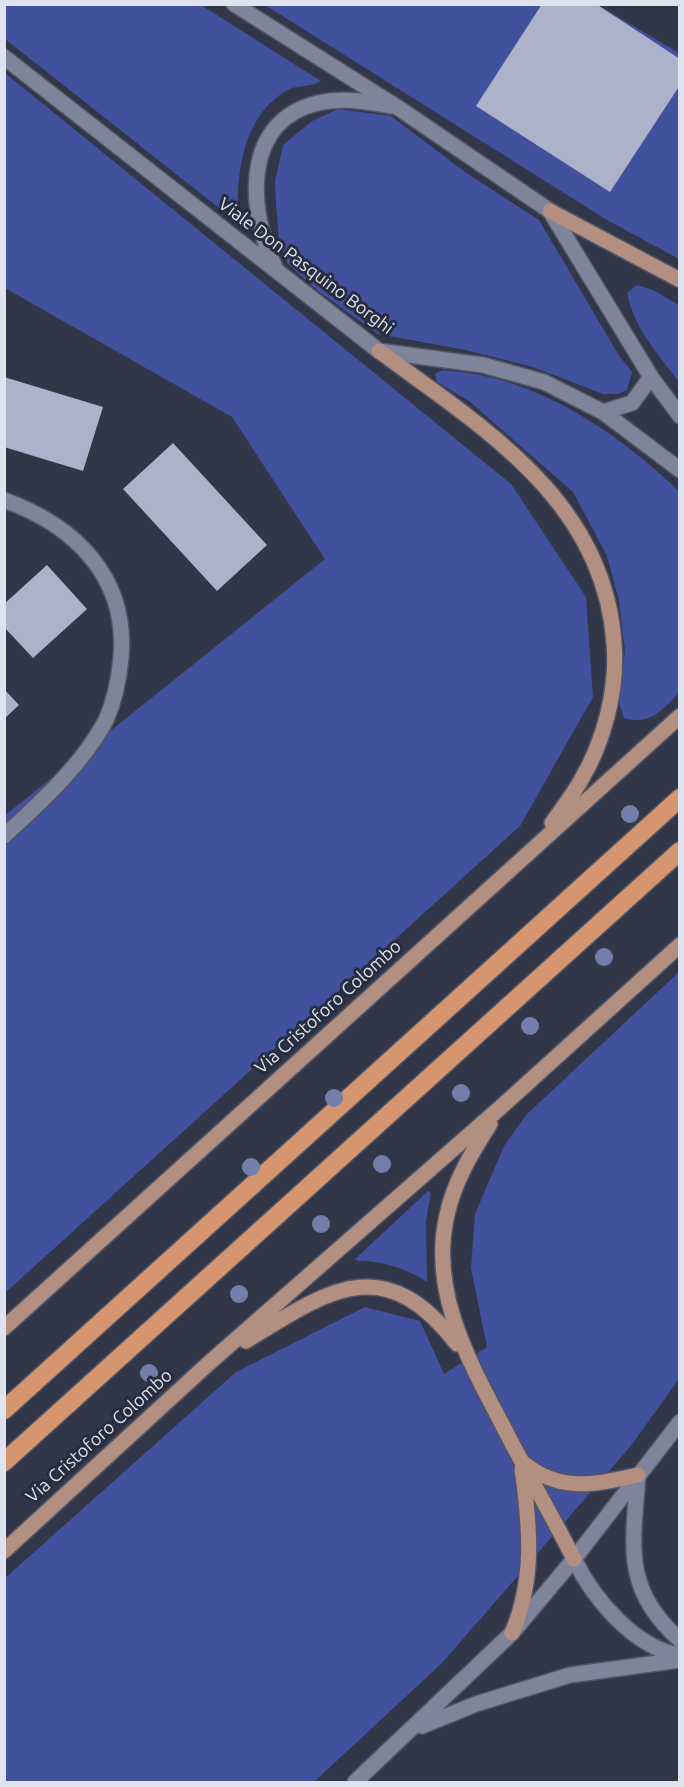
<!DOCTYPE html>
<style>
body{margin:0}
#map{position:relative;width:684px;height:1787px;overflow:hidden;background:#313648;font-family:Ubuntu,sans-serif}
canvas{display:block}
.frame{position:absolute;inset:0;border:6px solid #dfe3ef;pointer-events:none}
</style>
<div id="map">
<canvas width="684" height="1787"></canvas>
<div class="frame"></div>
</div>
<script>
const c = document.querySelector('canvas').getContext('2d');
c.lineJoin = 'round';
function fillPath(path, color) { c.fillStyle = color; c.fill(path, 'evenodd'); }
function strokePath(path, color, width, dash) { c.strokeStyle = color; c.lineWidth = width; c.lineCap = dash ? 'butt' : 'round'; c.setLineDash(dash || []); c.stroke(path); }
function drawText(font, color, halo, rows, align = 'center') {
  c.font = font + ' Ubuntu,sans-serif'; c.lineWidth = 6; c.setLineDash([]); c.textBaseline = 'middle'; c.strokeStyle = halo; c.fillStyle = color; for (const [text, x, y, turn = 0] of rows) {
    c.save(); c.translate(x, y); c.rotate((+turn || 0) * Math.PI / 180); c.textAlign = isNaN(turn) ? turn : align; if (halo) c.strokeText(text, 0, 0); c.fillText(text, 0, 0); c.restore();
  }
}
fillPath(new Path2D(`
 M4 5H201L321 81C311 88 297 84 286 91 242 117 236 176 238 223L5 39Z
 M265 5H598L679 53V259L607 220Z
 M5 73 511 484 586 597 593 697 520 826 5 1293 4 816 325 559 232 417 5 288Z
 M338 109 391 116 465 172 539 220 618 354 632 372 627 390 618 394H603L533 367 466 350 378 334 318 291 287 263 279 241 276 203 275 182 283 145 312 121Z
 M637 285 653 290 679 305V382C658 354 634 328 627 293Z
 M443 370C458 372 474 373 489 377 561 394 626 441 679 491V693C662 710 650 726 624 718L618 700 625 651 619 601 607 556 573 492 469 401 437 382 435 374Z
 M679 972V1379L630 1447 442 1663 314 1782H5L4 1579 236 1372 365 1307 420 1321 444 1374 487 1347 471 1268 475 1214 504 1146 526 1115Z
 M428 1191 431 1193 426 1221 427 1282C405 1268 384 1261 358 1261L355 1259Z`), '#42519e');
fillPath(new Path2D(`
 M542 4H596L680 59V85L610 192 476 106Z
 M4 377 103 407 83 471 4 447Z
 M173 443 267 545 217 591 123 489Z
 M47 565 87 609 33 658 4 627V604Z
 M4 689 19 705 4 719Z`), '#acb2c9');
const minor = new Path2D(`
 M234 4 397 107 550 211 651 377 680 416
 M4 57 379 351 483 365 544 382 603 412 680 470
 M275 267C248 211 241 121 318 103 342 97 367 102 391 106
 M603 412 632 403 651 377
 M4 500C76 526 128 578 121 658 119 679 115 700 106 720 83 764 41 802 4 836
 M638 1475C633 1545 622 1589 680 1640
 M574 1559C593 1598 634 1648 680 1655
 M422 1726 476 1704 570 1675 680 1660
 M355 1782 512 1633 574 1559 680 1422`);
const major = new Path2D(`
 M550 211 680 280
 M379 351C483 428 604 500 614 643 618 689 604 742 580 782 572 796 561 810 552 823
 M490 1124C472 1152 454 1182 447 1215 429 1291 469 1361 503 1426 526 1471 551 1514 574 1559
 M4 1328 680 716
 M246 1341C330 1289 384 1250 457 1344
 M525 1464C561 1493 597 1484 638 1475
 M4 1551 209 1363 501 1107 680 945
 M512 1633C535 1579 530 1526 522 1469`);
const highway = new Path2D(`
 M4 1410 680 798
 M4 1462 680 851`);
strokePath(minor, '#505464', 18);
strokePath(major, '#505464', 18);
strokePath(highway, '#505464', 21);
strokePath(minor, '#7e8499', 15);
strokePath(major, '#b28f80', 15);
strokePath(highway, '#d5966f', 18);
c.fillStyle = '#737fab';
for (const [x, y] of [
 [630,814],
 [604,957],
 [530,1026],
 [461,1093],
 [334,1098],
 [382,1164],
 [251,1167],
 [321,1224],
 [239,1294],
 [149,1373]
]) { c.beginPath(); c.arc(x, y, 9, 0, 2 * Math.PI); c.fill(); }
drawText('18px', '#dfe3ef', '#272c3e', [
 ["Viale Don Pasquino Borghi",306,266,37],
 ["Via Cristoforo Colombo",328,1007,-42],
 ["Via Cristoforo Colombo",99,1436,-42]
]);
</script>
